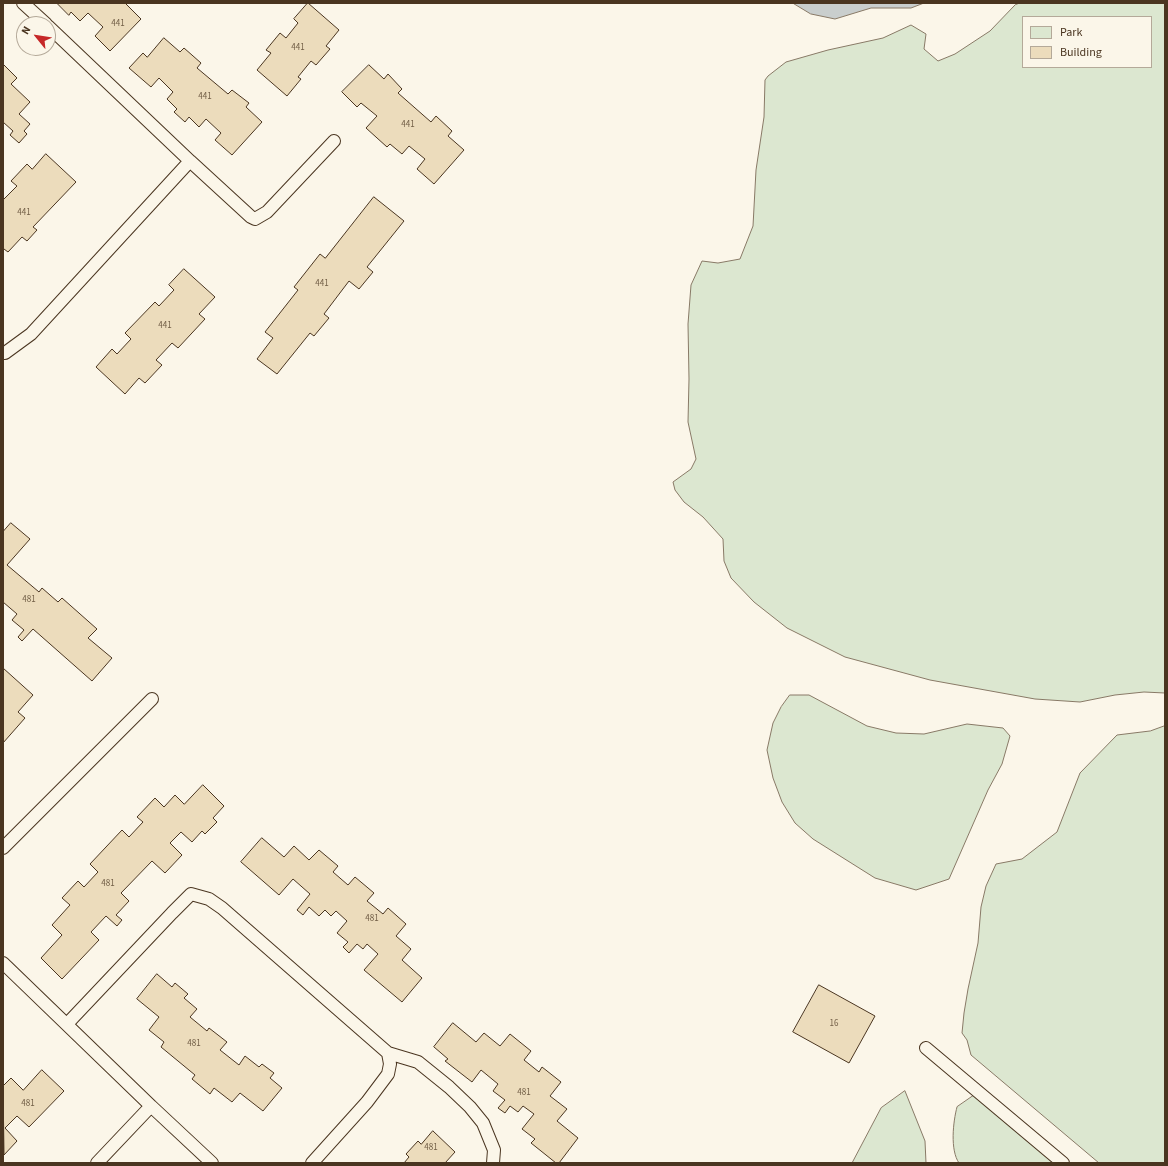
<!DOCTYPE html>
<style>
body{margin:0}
#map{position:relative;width:1168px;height:1166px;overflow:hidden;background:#fbf6e9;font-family:"Source Sans 3",sans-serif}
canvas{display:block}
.frame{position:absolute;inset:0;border:4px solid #4a3520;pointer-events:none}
.legend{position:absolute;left:1022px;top:16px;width:130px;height:52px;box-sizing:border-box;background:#fbf6e9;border:1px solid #b4a999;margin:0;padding:5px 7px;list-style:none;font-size:12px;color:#4a3520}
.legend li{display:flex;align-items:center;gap:8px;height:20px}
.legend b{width:20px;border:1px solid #b4a999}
.north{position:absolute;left:16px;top:16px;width:40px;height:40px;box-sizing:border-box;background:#fbf6e9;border:1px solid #b4a999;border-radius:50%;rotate:300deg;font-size:11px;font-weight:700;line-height:16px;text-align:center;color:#4a3520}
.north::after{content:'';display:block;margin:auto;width:14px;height:18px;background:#c62828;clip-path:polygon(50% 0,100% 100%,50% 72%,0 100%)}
</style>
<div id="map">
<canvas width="1168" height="1166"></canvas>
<div class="frame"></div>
<ul class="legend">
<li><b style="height:11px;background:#dce7d0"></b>Park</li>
<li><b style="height:11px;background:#ecdcbc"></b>Building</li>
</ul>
<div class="north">N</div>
</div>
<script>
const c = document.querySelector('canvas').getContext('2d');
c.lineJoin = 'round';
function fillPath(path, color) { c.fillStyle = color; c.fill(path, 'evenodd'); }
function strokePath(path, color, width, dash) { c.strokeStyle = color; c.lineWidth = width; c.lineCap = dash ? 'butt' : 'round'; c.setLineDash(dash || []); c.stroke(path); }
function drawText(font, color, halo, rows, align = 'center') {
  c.font = font + ' "Source Sans 3",sans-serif'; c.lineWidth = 3; c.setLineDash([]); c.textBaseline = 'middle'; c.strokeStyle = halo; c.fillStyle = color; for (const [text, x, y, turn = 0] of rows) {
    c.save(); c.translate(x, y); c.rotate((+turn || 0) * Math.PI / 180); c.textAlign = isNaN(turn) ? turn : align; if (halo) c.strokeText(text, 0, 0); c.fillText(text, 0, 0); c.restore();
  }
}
const green = new Path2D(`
 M1020 3H1165V693L1144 692 1115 695 1080 702 1035 699 930 680 845 657 787 628 754 602 731 578 724 561 723 539 703 517 684 502 675 490 673 482 691 469 696 459 688 422 689 379 688 324 691 285 702 261 718 263 740 259 753 226 756 170 764 117 765 80 768 76 786 62 828 50 883 38 911 25 926 34 924 49 938 61 955 54 990 31 1015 5ZM1023 17H1151V67H1023Z
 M790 695H809L867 726 896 733 924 734 967 724 1003 728 1010 736 1002 764 988 790 949 879 916 890 875 878 813 839 795 823 782 802 773 778 767 750 773 723 781 707Z
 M1165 726V1163H1099L971 1055 967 1040 962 1033 964 1013 968 989 978 943 981 907 986 886 996 864 1022 859 1057 832 1080 773 1117 735 1150 731Z
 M905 1091 925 1141 926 1163H852L881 1108Z
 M976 1094 1056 1163H959C950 1150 953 1122 957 1107Z`);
fillPath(green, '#dce7d0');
strokePath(green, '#887966', 1);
const water = new Path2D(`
 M793 3H924L911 8H871L835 19 811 14Z`);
fillPath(water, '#c9cecd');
strokePath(water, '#887966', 1);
const building = new Path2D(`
 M57 3H125L141 19 110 51 95 36 103 27 88 13 80 21 71 12 69 15Z
 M308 3 339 30 326 46 330 49 316 65 311 61 298 77 301 79 287 96 257 70 271 53 266 50 280 33 286 38 298 23 294 19Z
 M164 38 180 52 184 48 201 63 197 68 228 94 232 90 249 103 246 107 262 122 232 155 215 140 221 133 206 119 199 127 189 117 185 122 174 112 177 109 167 99 173 92 159 78 151 87 129 68 143 53 147 57Z
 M3 64 17 78 11 84 30 102 19 114 30 124 24 131 27 134 19 143 10 135 13 131 3 122Z
 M369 65 384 79 388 74 402 89 398 93 431 122 436 116 452 131 448 136 464 150 434 184 417 169 425 159 409 146 402 154 390 144 387 147 366 128 377 116 361 103 357 107 342 92Z
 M46 154 76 182 33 227 37 230 27 241 22 237 8 252 4 249 3 250V200L17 186 11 181 27 164 32 169Z
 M374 197 404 221 367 267 373 272 359 289 349 281 324 314 329 318 314 336 310 333 277 374 257 359 273 338 265 332 298 290 294 287 320 254 325 258Z
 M184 269 215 297 199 314 205 319 178 348 172 343 156 360 162 365 145 383 139 378 125 394 96 367 112 349 117 354 131 339 125 333 155 302 159 306 174 290 169 285Z
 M11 523 30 539 7 565 39 592 42 588 58 602 62 598 97 629 88 638 112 658 92 681 33 629 22 641 18 637 24 630 12 620 17 614 3 602V532Z
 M3 668 33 695 18 712 25 718 3 743Z
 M203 785 224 806 213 818 217 822 205 834 202 831 192 842 181 832 170 843 182 855 165 873 152 861 121 893 129 901 116 915 122 920 117 926 106 916 91 932 99 940 62 979 41 958 62 935 52 925 70 905 62 898 78 881 84 887 98 872 90 864 122 830 129 837 143 822 137 817 155 798 164 807 175 795 184 804Z
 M262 838 284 857 294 846 309 860 319 850 338 866 333 872 348 885 355 877 374 893 367 901 383 914 388 908 406 924 396 936 411 949 402 960 422 978 402 1002 364 970 378 954 367 944 363 949 357 944 349 953 343 947 348 942 337 933 347 921 336 911 331 916 325 910 319 916 309 907 303 915 297 910 310 894 293 879 279 895 241 862Z
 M157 974 172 987 175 983 188 994 184 998 197 1009 190 1017 207 1031 209 1028 227 1042 220 1050 239 1065 245 1056 259 1067 262 1064 274 1073 270 1078 282 1088 263 1111 240 1093 232 1102 214 1088 210 1094 192 1079 195 1075 161 1047 164 1042 149 1030 159 1017 137 999Z
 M819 985 875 1016 849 1063 793 1032Z
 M453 1023 476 1042 484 1033 500 1046 510 1034 531 1051 524 1060 539 1072 542 1067 561 1082 550 1096 567 1109 557 1121 578 1138 559 1163H556L531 1143 535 1139 522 1129 534 1114 523 1106 518 1112 510 1106 505 1113 498 1108 505 1100 493 1091 498 1084 481 1070 472 1082 445 1061 448 1059 434 1047Z
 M42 1070 64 1091 29 1127 17 1116 5 1128 17 1141 4 1155 3 1086 11 1078 23 1090Z
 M433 1131 455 1152 445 1163H404L409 1157 406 1154 418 1141 421 1144Z`);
fillPath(building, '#ecdcbc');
strokePath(building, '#4a3520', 1);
const lane = new Path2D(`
 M23 3 46 24
 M190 161 251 217 255 219 267 212 334 141
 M3 353H5L31 334 190 161 48 26
 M3 848 152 699
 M3 963 151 1106
 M67 1024 172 913 191 894 209 899 222 908 388 1053
 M926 1048 1063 1163
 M97 1163 151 1106 212 1163
 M312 1163 367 1102 388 1074 390 1064 388 1053 418 1062 449 1087 470 1107 483 1123 494 1150 493 1163`);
strokePath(lane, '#4a3520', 14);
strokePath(lane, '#fbf6e9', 12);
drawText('9px', '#725f47', null, [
 ["441",118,24],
 ["441",298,48],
 ["441",205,97],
 ["441",408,125],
 ["441",24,213],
 ["441",322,284],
 ["441",165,326],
 ["481",29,600],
 ["481",108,884],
 ["481",372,919],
 ["16",834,1024],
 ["481",194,1044],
 ["481",524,1093],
 ["481",28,1104],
 ["481",431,1148]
]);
</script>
